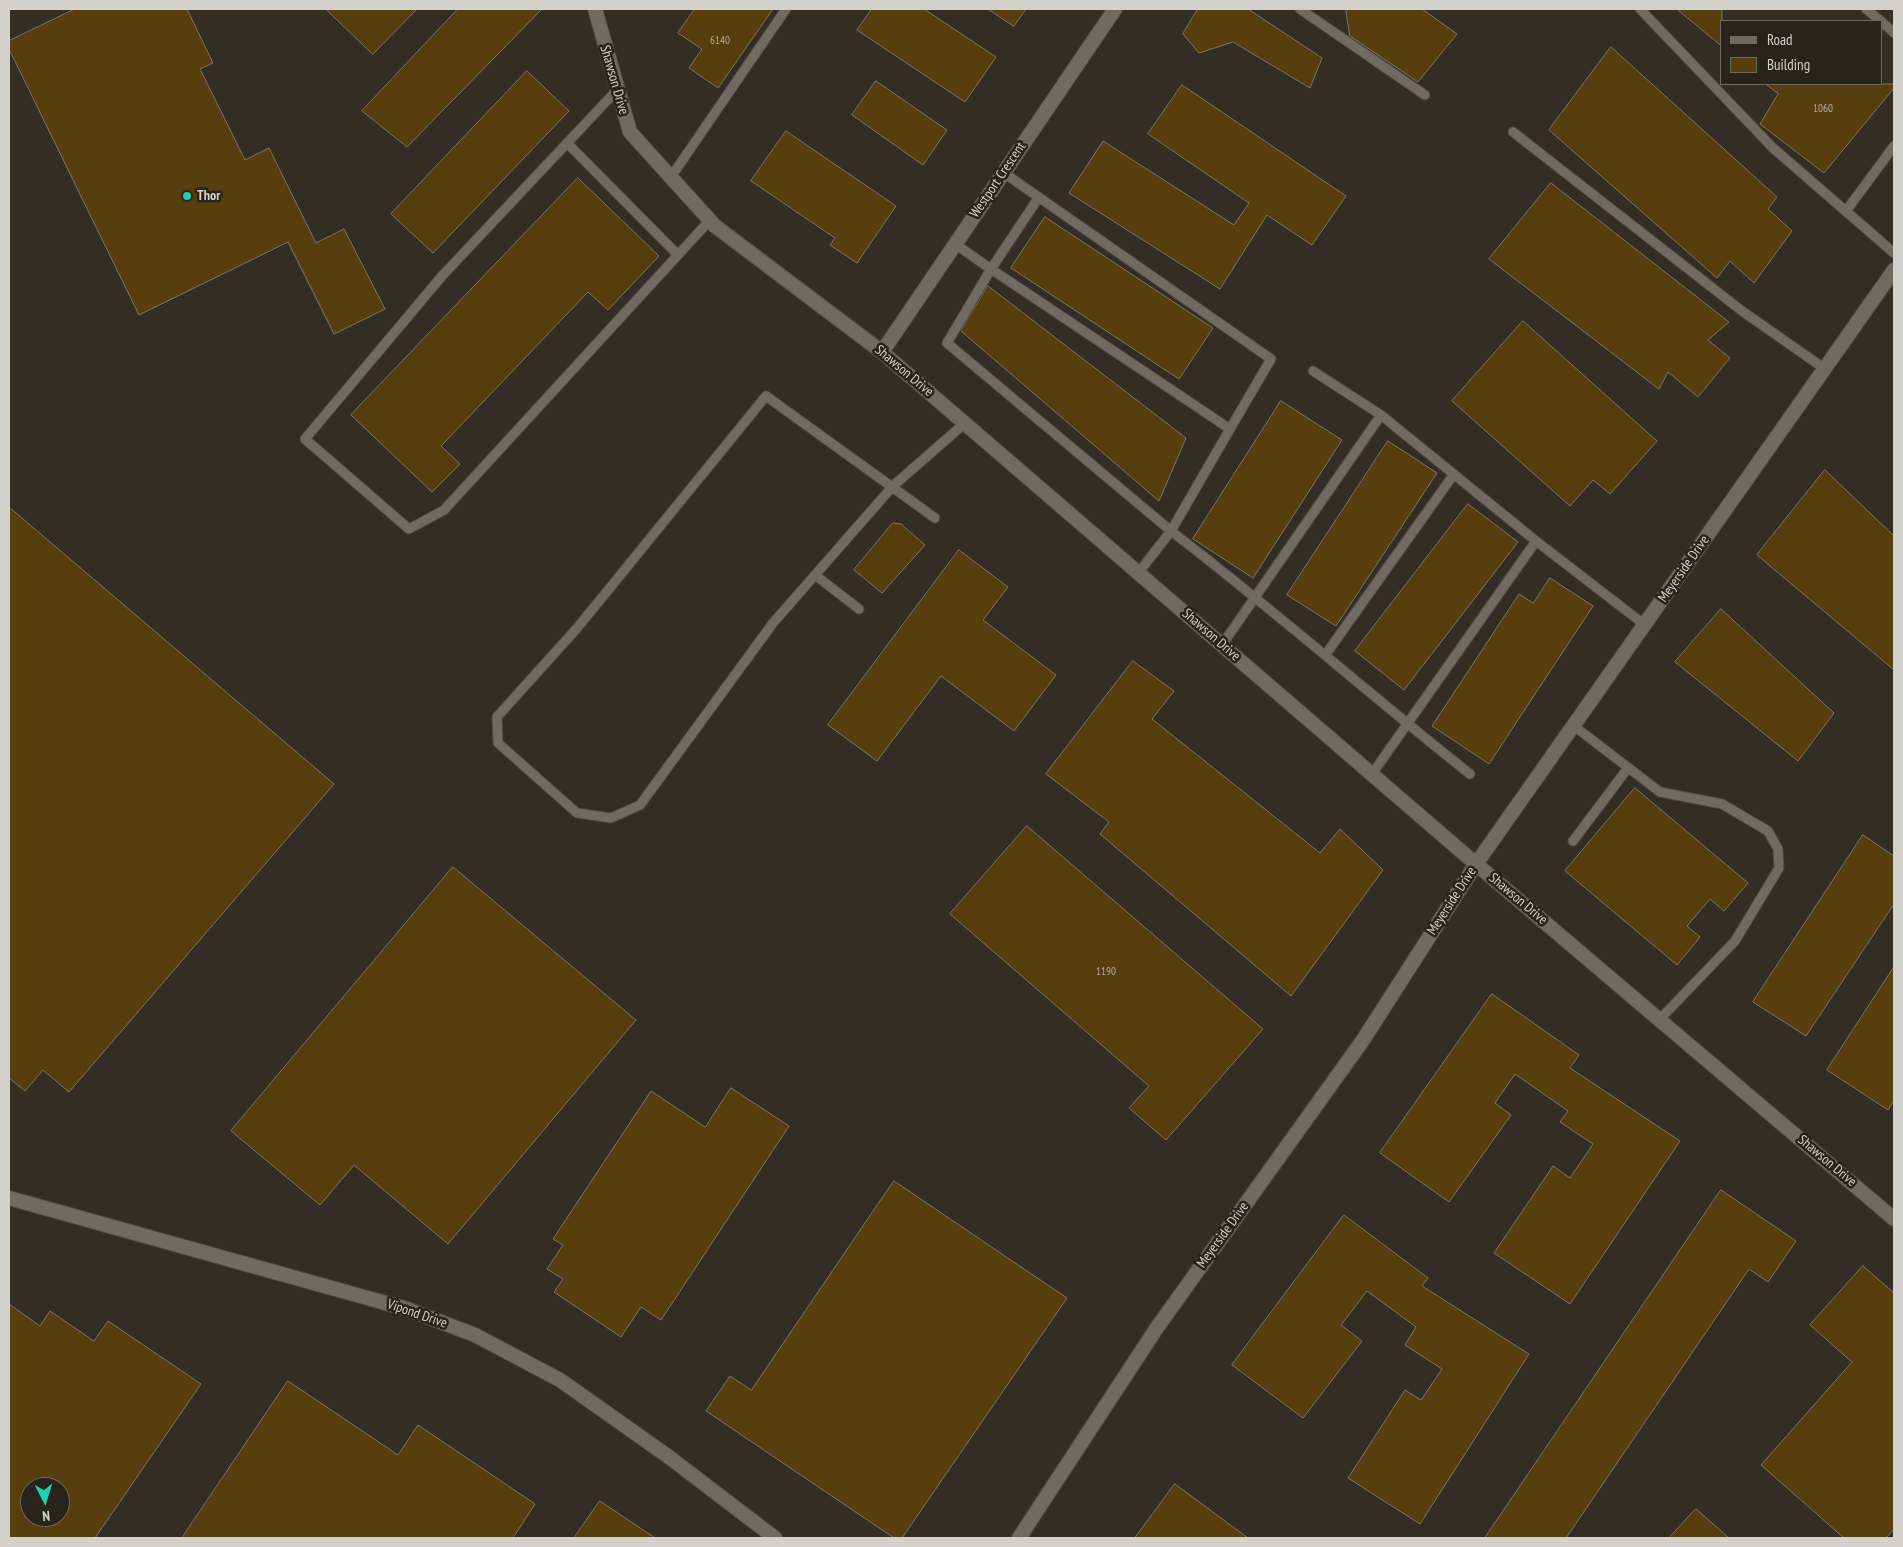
<!DOCTYPE html>
<style>
body{margin:0}
#map{position:relative;width:1903px;height:1547px;overflow:hidden;background:#332d24;font-family:"PT Sans Narrow",sans-serif}
canvas{display:block}
.frame{position:absolute;inset:0;border:10px solid #d4d0cb;pointer-events:none}
.legend{position:absolute;left:1720px;top:20px;width:162px;height:65px;box-sizing:border-box;background:#29231b;border:1px solid #6d6861;margin:0;padding:6px 9px;list-style:none;font-size:15px;color:#d4d0cb}
.legend li{display:flex;align-items:center;gap:10px;height:25px}
.legend b{width:25px;border:1px solid #6d6861}
.north{position:absolute;left:20px;top:1477px;width:50px;height:50px;box-sizing:border-box;background:#29231b;border:1px solid #6d6861;border-radius:50%;rotate:175deg;font-size:14px;font-weight:700;line-height:20px;text-align:center;color:#d4d0cb}
.north::after{content:'';display:block;margin:auto;width:18px;height:22px;background:#16d5b3;clip-path:polygon(50% 0,100% 100%,50% 72%,0 100%)}
</style>
<div id="map">
<canvas width="1903" height="1547"></canvas>
<div class="frame"></div>
<ul class="legend">
<li><b style="height:6px;background:#716a60"></b>Road</li>
<li><b style="height:14px;background:#573e0d"></b>Building</li>
</ul>
<div class="north">N</div>
</div>
<script>
const c = document.querySelector('canvas').getContext('2d');
c.lineJoin = 'round';
function fillPath(path, color) { c.fillStyle = color; c.fill(path, 'evenodd'); }
function strokePath(path, color, width, dash) { c.strokeStyle = color; c.lineWidth = width; c.lineCap = dash ? 'butt' : 'round'; c.setLineDash(dash || []); c.stroke(path); }
function drawText(font, color, halo, rows, align = 'center') {
  c.font = font + ' "PT Sans Narrow",sans-serif'; c.lineWidth = 5; c.setLineDash([]); c.textBaseline = 'middle'; c.strokeStyle = halo; c.fillStyle = color; for (const [text, x, y, turn = 0] of rows) {
    c.save(); c.translate(x, y); c.rotate((+turn || 0) * Math.PI / 180); c.textAlign = isNaN(turn) ? turn : align; if (halo) c.strokeText(text, 0, 0); c.fillText(text, 0, 0); c.restore();
  }
}
const building = new Path2D(`
 M75 9H187L213 63 200 69 245 160 269 148 316 243 344 229 385 309 334 334 288 242 139 315 9 49V41Z
 M326 9H417L373 54Z
 M458 9H542L407 147 362 111Z
 M695 9H773L718 88 689 68 702 49 678 33Z
 M872 9H924L996 57 965 102 857 30Z
 M988 9H1026L1014 26Z
 M1198 9H1248L1322 58 1310 88 1233 42 1199 53 1183 34Z
 M1346 9H1422L1457 34 1418 82 1350 36Z
 M1677 9H1722V46Z
 M1611 47 1777 197 1768 209 1792 231 1754 283 1730 261 1717 278 1549 130Z
 M527 71 569 111 433 253 391 214Z
 M876 81 947 130 923 165 852 115Z
 M1766 84H1894V88L1824 173 1760 124 1778 94Z
 M1182 85 1346 196 1312 245 1267 215 1220 289 1069 193 1103 141 1234 225 1249 203 1148 134Z
 M786 131 896 206 857 263 830 245 835 238 751 181Z
 M578 178 659 256 608 310 588 292 441 446 460 464 432 492 351 415Z
 M1551 183 1729 322 1708 340 1730 358 1698 397 1668 372 1659 389 1489 259Z
 M1045 217 1213 328 1179 379 1011 268Z
 M988 286 1186 438 1159 501 961 331Z
 M1523 321 1657 441 1610 494 1593 480 1570 506 1452 401Z
 M1281 401 1342 440 1253 578 1193 539Z
 M1388 441 1437 473 1336 626 1287 595Z
 M1825 470 1894 536V670L1757 555Z
 M1468 504 1518 542 1404 690 1355 651Z
 M9 507 334 784 69 1092 43 1070 25 1091 9 1078Z
 M893 523 901 524 925 545 882 593 854 570Z
 M959 550 1008 587 983 620 1056 675 1014 731 941 676 877 761 828 725Z
 M1550 578 1593 606 1489 764 1432 726 1519 594 1533 603Z
 M1721 609 1834 713 1798 761 1675 662Z
 M1133 661 1174 691 1152 719 1320 853 1340 829 1383 870 1291 996 1100 834 1109 822 1046 774Z
 M1635 788 1748 883 1724 911 1710 899 1687 926 1700 937 1677 965 1565 871Z
 M1027 826 1263 1029 1166 1140 1129 1108 1149 1086 950 914Z
 M1863 835 1894 856V904L1806 1036 1753 1002Z
 M453 867 636 1020 448 1244 354 1165 320 1205 231 1131Z
 M1894 967V1100L1888 1110 1827 1070Z
 M1492 994 1579 1055 1570 1068 1680 1141 1570 1304 1494 1253 1553 1166 1570 1178 1593 1144 1560 1122 1568 1111 1515 1074 1495 1103 1511 1115 1449 1202 1380 1153Z
 M731 1088 789 1126 661 1320 641 1307 621 1337 554 1292 563 1279 547 1269 563 1245 553 1239 651 1091 705 1127Z
 M894 1181 1067 1298 902 1538H894L706 1411 730 1376 751 1390Z
 M1721 1190 1796 1241 1768 1282 1749 1269 1566 1538H1485Z
 M1344 1215 1428 1278 1422 1286 1529 1354 1420 1524 1348 1478 1405 1390 1421 1400 1442 1369 1405 1345 1416 1327 1367 1291 1341 1325 1362 1341 1303 1418 1232 1365Z
 M1863 1266 1894 1293V1529L1886 1538H1844L1761 1465 1852 1362 1810 1325Z
 M9 1304 40 1326 50 1311 94 1341 108 1321 201 1384 95 1538H9ZM30 1487H60V1517H30Z
 M288 1381 398 1455 418 1425 535 1504 513 1538H182Z
 M1175 1484 1248 1538H1135Z
 M600 1501 655 1538H574Z
 M1696 1509 1729 1538H1669Z`);
fillPath(building, '#573e0d');
strokePath(building, '#7c756b', 1);
const service = new Path2D(`
 M1300 9 1425 95
 M1640 9 1773 148 1894 253
 M1866 9 1881 21
 M1882 22 1894 33
 M617 90 442 276 305 439 409 529 444 510 710 220
 M1513 132 1742 311 1825 369
 M567 143 678 255
 M1004 173 1271 359 1230 429
 M671 177 786 9
 M1846 211 1894 146
 M955 244 991 269 1230 429 1171 531 947 343 991 269 1039 197
 M1313 371 1381 415
 M935 518 766 396 578 627 497 717 498 743 577 813 611 818 640 805 773 623 893 486 965 423
 M1536 541 1645 625
 M1139 572 1171 531C1273 609 1369 694 1470 774
 M815 575 859 609
 M1222 645 1381 415 1536 541 1372 774
 M1326 654 1454 474
 M1574 726 1660 792 1722 804 1768 831 1778 849 1779 868 1735 941 1660 1019
 M1573 841 1628 768`);
const minor = new Path2D(`
 M595 9 630 132 715 226 882 352 1476 864 1894 1219
 M882 352 1115 9
 M9 1198 407 1309 475 1335 560 1380 669 1457 775 1538`);
const tertiary = new Path2D(`
 M1019 1538 1156 1329 1363 1040 1476 864 1894 270`);
strokePath(service, '#4f4942', 11);
strokePath(minor, '#4f4942', 16);
strokePath(tertiary, '#4f4942', 16);
strokePath(service, '#716a60', 9);
strokePath(minor, '#716a60', 14);
strokePath(tertiary, '#716a60', 14);
for (const [x, y, r, color] of [
 [187,196,5,"#16d5b3"]
]) { const dot = new Path2D(); dot.arc(x, y, r, 0, 2 * Math.PI); c.fillStyle = color; c.fill(dot); strokePath(dot, '#29231b', 2); }
drawText('11px', '#b5ac9c', null, [
 ["6140",720,41],
 ["1060",1823,109],
 ["1190",1106,972]
]);
drawText('14px', '#d4d0cb', '#29231b', [
 ["Shawson Drive",614,80,74],
 ["Westport Crescent",998,180,-56],
 ["Shawson Drive",904,371,40],
 ["Meyerside Drive",1684,569,-55],
 ["Shawson Drive",1211,635,41],
 ["Shawson Drive",1518,899,40],
 ["Meyerside Drive",1452,901,-57],
 ["Shawson Drive",1827,1161,40],
 ["Meyerside Drive",1223,1235,-54],
 ["Vipond Drive",417,1314,19]
]);
drawText('bold 14px', '#d4d0cb', '#29231b', [
 ["Thor",197,196]
], 'left');
</script>
